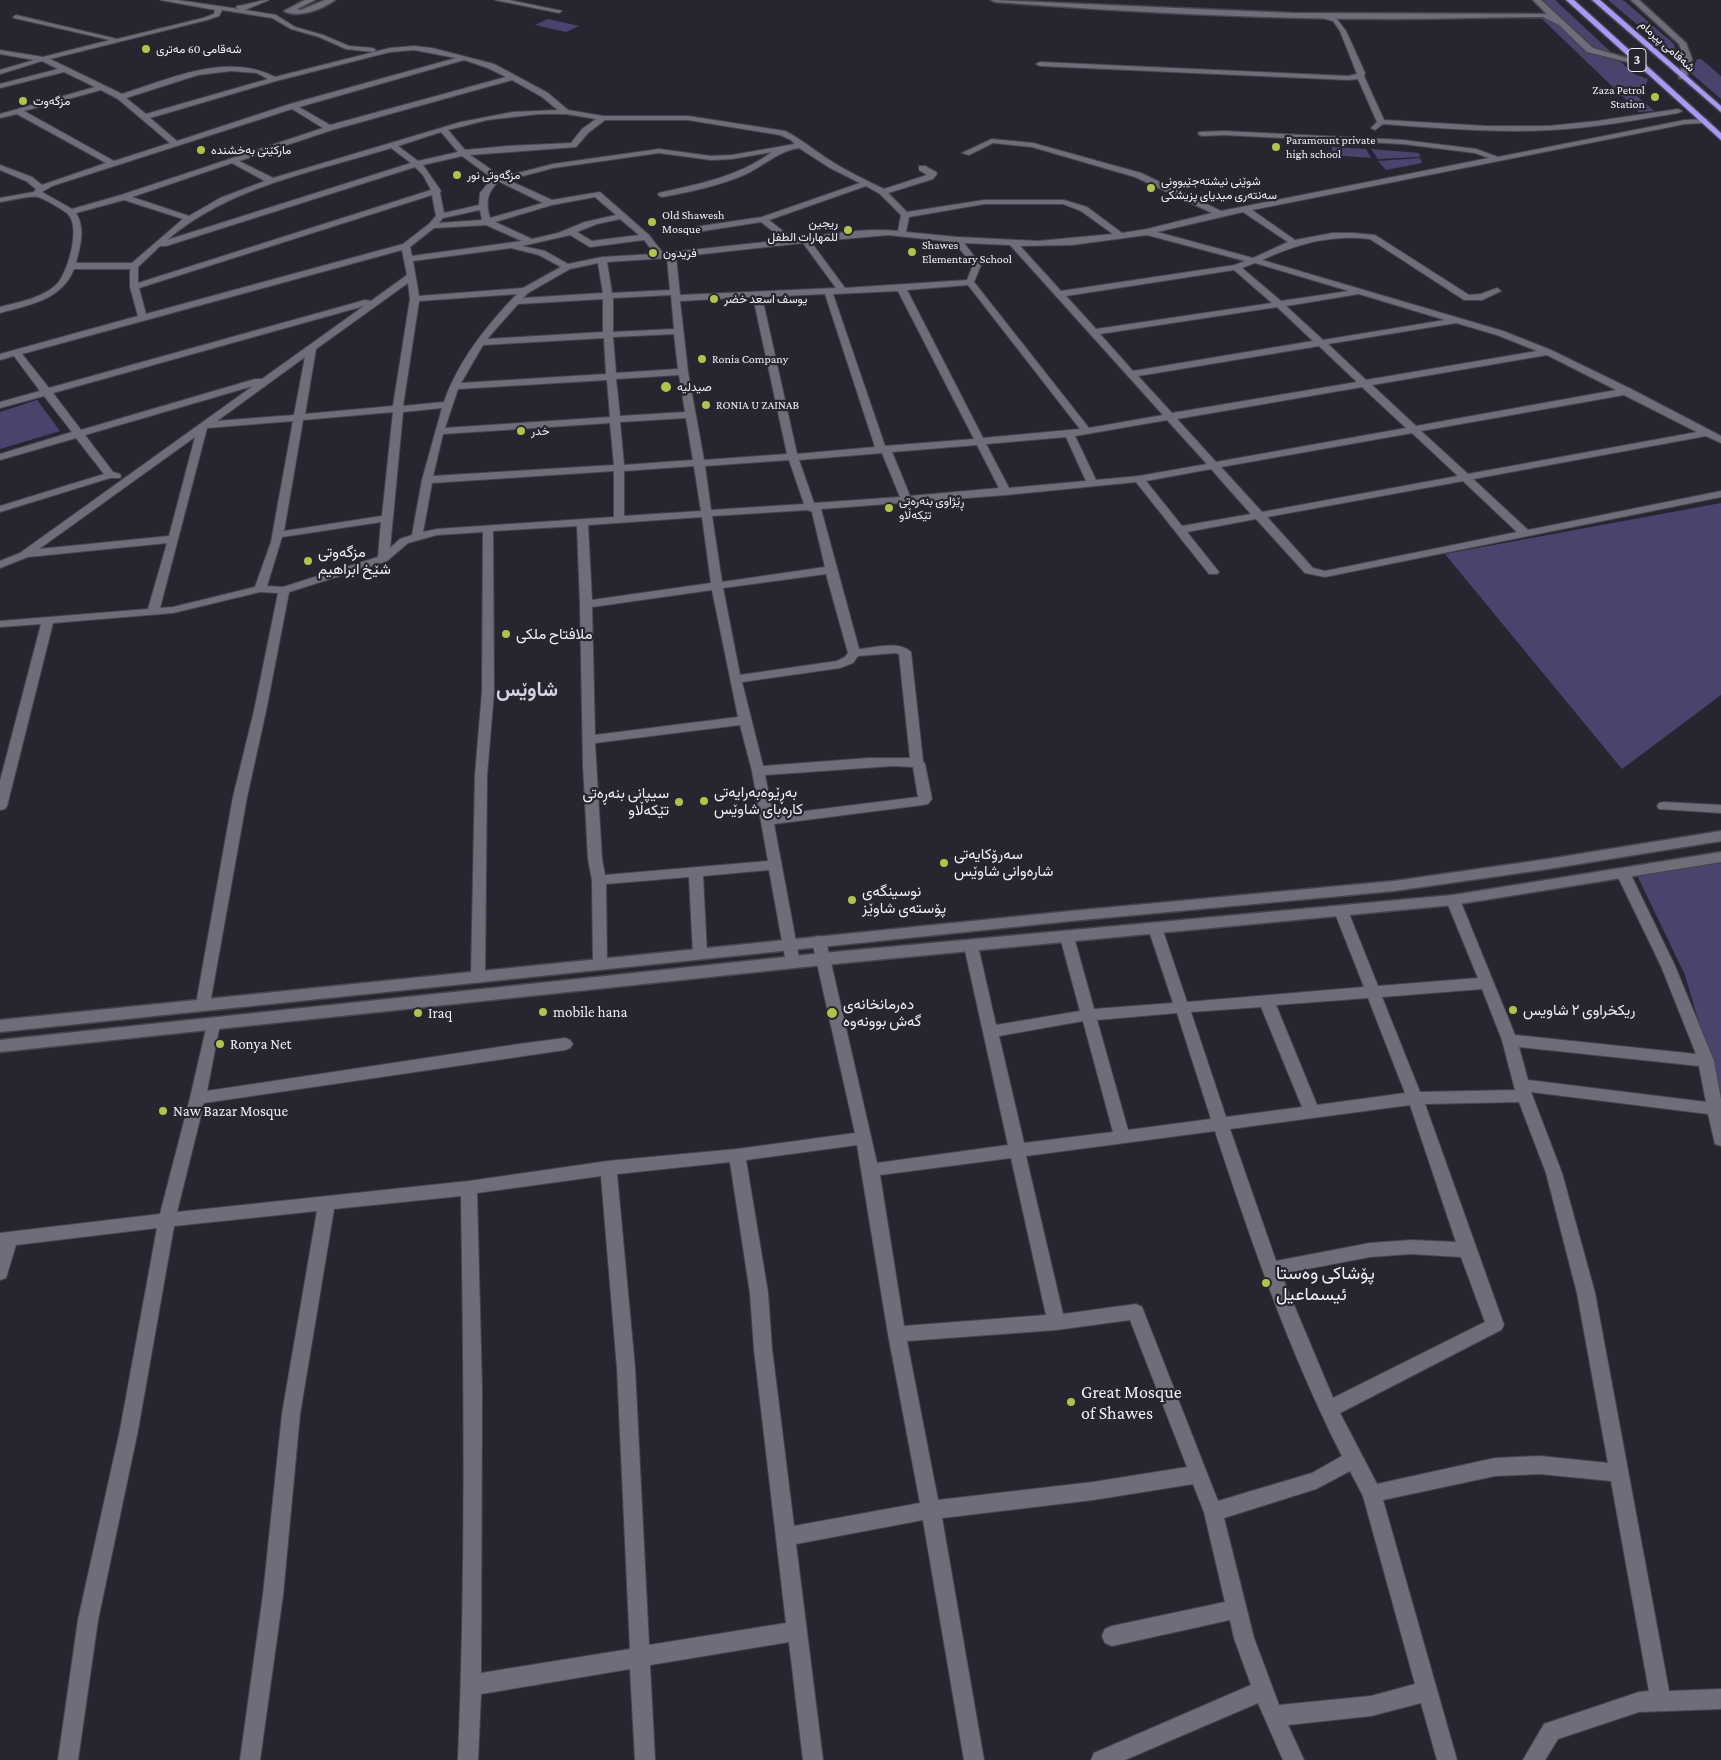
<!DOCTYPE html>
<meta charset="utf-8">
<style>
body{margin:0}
canvas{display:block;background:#272630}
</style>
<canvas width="1721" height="1760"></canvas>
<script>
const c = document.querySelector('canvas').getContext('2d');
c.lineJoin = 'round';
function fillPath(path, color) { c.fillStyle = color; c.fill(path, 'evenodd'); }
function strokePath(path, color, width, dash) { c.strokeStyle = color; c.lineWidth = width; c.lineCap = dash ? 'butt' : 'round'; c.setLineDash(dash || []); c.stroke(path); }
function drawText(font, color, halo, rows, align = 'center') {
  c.font = font + ' "Crimson Pro",Vazirmatn,serif'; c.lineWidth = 4.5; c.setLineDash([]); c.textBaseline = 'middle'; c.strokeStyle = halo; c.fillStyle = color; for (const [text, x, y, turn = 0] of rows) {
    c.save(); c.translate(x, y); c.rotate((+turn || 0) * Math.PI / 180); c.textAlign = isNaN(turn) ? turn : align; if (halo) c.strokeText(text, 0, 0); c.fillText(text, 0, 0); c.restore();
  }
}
fillPath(new Path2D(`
 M1542 0H1555L1613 54 1596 50Z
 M1608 0H1623L1674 44 1678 59Z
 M1540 17 1551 19 1588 53 1621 62 1634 74 1648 79 1645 87H1627L1654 111 1639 112Z
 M548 19 579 26 566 32 535 25Z
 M1697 59H1701L1721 76V99L1691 73Z
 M1332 147 1366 149 1371 158 1332 155Z
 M1371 149 1419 153 1420 157 1378 159Z
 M1420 158 1422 163 1386 170 1378 161Z
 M37 400 60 431 0 449V412Z
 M1721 503V695L1622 769 1445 554Z
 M1721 857V1098L1685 975 1635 871Z`), '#4a436e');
const street = new Path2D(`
 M160 0H177L239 9 236 7 237 6C248 5 258 0 269 0L245 10 276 15 295 27 323 35 349 46 373 48 376 50 373 52 346 49 319 37 291 29 272 18 222 10 219 16 207 20 50 59 122 94C170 79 226 52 275 77L390 48 414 46 432 48 494 64 548 93 568 110 603 116H688L785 131C800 138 816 152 831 161 848 172 866 180 884 189L927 175 919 170V166H925L936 172 937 174 933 179 888 193 907 212 984 200H1064L1087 207 1122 233 1147 229 1212 213 1135 177 1032 147 993 143 969 155 962 153 992 139 1033 143 1141 173 1221 211 1489 158 1475 153 1403 144 1224 135 1202 136 1198 134 1199 132 1224 131 1403 140 1476 149 1498 157 1685 120 1707 119V123H1704L1685 124 1252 210 1295 240 1333 233H1353L1375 235 1469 295 1481 294 1497 288 1501 291 1482 300H1464L1370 239C1331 234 1297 244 1262 260L1503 331 1551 350 1631 389 1721 436V443L1706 436 1473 479 1528 530 1721 491V497L1325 577 1305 573 1256 519 1187 532 1219 572 1217 574H1209L1136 482 1006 495 821 509 859 649C874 648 899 640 911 652L923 761 925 764 932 799 928 804 923 805 774 824 800 963 798 967 793 968 788 967 786 963 769 870 703 876 707 954 705 958 700 959 695 958 693 954 689 877 606 884 607 964 605 968 600 969 595 968 593 964 592 880 588 859 583 765 580 604 577 526 493 531 494 692 487 775 485 976 483 980 478 981 473 980 471 976 475 775 482 692 483 532 437 535 408 543 387 561 289 592 266 711 247 797 210 1004 208 1008 203 1010 198 1008 196 1004 233 797 254 711 278 593 260 592 173 613 53 623 7 806 5 809 0 810V781L41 624 0 627V621L148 609 167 543 28 557 0 568V561L20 553 253 386 85 435 113 472 120 474 121 476 120 478H110L0 512V506L104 474 76 438 0 460V454L72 432 44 396 0 408V402L40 391 14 356 0 360V354L138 316 130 287V269H74C62 300 29 305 0 313V307C19 302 43 298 57 284 68 272 81 228 68 214 65 211 43 198 38 197 30 195 9 201 0 202V198L34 192 36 189 26 181 0 170V165L32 177 42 185 106 163 17 114 0 118V114L95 87 64 72 0 88V84L58 69 42 61 0 74V70L34 60 0 54V50L43 57 110 40 14 18 13 17 16 15 117 39 203 18 214 14 215 10ZM414 50 456 58 290 104 177 141 150 118 276 81 390 52ZM464 60 488 68 506 77 330 125 299 107ZM231 71 257 73 268 79 146 114 126 98 198 75ZM512 80 542 97 558 110 513 112 461 122 273 178 239 161 332 130ZM101 90 118 99 170 143 114 161 24 111ZM292 109 323 128 121 195 72 209 42 192 52 186ZM539 114H566L596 119 582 129 571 143 508 146 465 150 448 130 487 120ZM605 120H688L780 135 791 140 795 144 732 155 711 156 659 149 553 164 502 177 470 155 576 147 588 133ZM441 132 458 152 418 161 398 146ZM391 148 411 163 167 240C230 186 314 172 391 148ZM799 148 830 168 860 183 762 217 681 229V233L684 234 761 222 784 240 663 253 649 235 600 192 552 200 508 180 553 168 659 153 711 160 732 159 772 152C738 177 698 184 659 193L658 195 662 197C690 192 718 186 744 175 764 166 778 151 799 148ZM462 156 492 178 480 193 479 205 444 213 440 193 441 191 423 165ZM232 163 265 181 220 198 189 216 132 197ZM415 167 423 175 431 190 138 283V267L160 246H166ZM498 182H500L543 203 490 218C486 203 486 194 498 182ZM866 186 880 194 901 215 898 231C864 227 827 235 793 239L769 220ZM432 195 436 216 429 224 403 244 146 314 139 288ZM595 197 616 215 585 222 558 233 532 239 495 222 552 205ZM124 200 183 219 132 263H76C80 247 86 229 76 213ZM984 204H1063L1081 211 1113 234 1038 241 957 237 906 232 909 217ZM480 210 482 220 439 223 443 218ZM1243 212 1288 242 1253 258 1157 232ZM620 219 639 235 592 241 577 232 597 224ZM486 225 522 241 412 256 410 247 434 228ZM570 235 590 247 644 240 655 254 602 257 568 264 545 251 522 246ZM888 235 954 242 973 265 967 280 845 288 811 242ZM1147 235 1245 261 1235 265 1061 291 1020 246 1072 245ZM803 243 836 288 680 295 676 257ZM964 243 1010 245 1163 415 1089 428 974 282 981 265ZM511 248 539 255 561 267 523 288 419 296 413 261ZM402 250 407 275 371 301 365 300 49 388 22 354ZM667 258 670 290 612 293 607 262ZM598 263 603 293 523 298 528 293 570 269ZM1255 263 1349 291 1281 301 1242 268ZM1234 270 1272 303 1096 329 1066 296ZM408 283 410 299 393 406 305 414 316 349ZM968 285 1080 429 983 438 907 290ZM898 291 974 439 885 446 833 294ZM517 294C487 325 458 361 444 402L403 406 419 301ZM825 294 875 447 797 454 762 297ZM1359 294 1445 320 1323 340 1286 306ZM671 295 674 329 613 332V298ZM753 297 787 454 704 460 688 372 680 301ZM603 299V332L487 339 518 304ZM364 306 262 379H255L81 430 53 393ZM1277 307 1313 341 1133 371 1100 334ZM1456 323 1497 335 1537 351 1366 380 1328 344ZM674 334 678 369 616 373 613 337ZM604 338 606 374 461 383 483 345ZM1319 346 1357 382 1172 413 1138 376ZM1547 355 1616 390 1416 426 1372 385ZM305 357 294 415 217 421ZM679 375 685 412 620 416 616 379ZM607 380 610 417 445 428 458 389ZM1362 387 1406 428 1216 462 1177 419ZM1624 395 1697 432 1468 474 1421 431ZM442 408 422 480 412 535 400 539 390 548 403 412ZM393 412 382 516 284 531 303 420ZM686 418 693 460 624 465 620 422ZM1167 420 1207 464 1139 476 1096 480 1075 436ZM293 421 271 542 255 587 173 607 160 608 207 428ZM610 423 614 465 433 476 443 434ZM1412 433 1458 476 1262 512 1221 467ZM195 437 169 536 39 549ZM1066 437 1086 481 1009 488 986 444ZM977 445 999 488 910 496 892 452ZM882 453 900 497 814 503 799 460ZM789 460 804 504 711 510 705 466ZM694 466 701 511 624 516V471ZM1211 469 1251 514 1182 526 1146 481ZM614 471V517L437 529 423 532 432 483ZM1463 481 1517 532 1325 571 1313 568 1267 517ZM808 510 812 512 825 567 722 582 712 516ZM702 517 711 583 592 600 588 525ZM381 522 378 557 283 587 267 586 282 537ZM826 574 848 653 845 657 837 661 740 675 723 588ZM712 590 738 717 595 735 592 607ZM895 653 899 654 910 758H869L763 766 742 682 840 668 853 663 858 656ZM740 725 752 771 768 861 605 875 602 859 595 743ZM893 766 913 767 918 797 773 815 765 775Z
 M495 0H509L562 11 559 13Z
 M1317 13 1337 19 1346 31 1365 73 1364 76 1384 120 1486 126H1549L1597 121 1678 109 1682 111 1678 113C1636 120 1593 128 1550 130 1494 133 1438 128 1383 124L1375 130 1371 128 1377 122 1358 79 1348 80 1040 66 1036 64 1040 62 1348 76 1357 74 1340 31 1333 21 1315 16 1314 15Z
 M1664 802 1721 805V813L1659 809 1657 806 1659 803Z
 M1623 868 1628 870 1630 873 1675 966 1714 1061 1721 1099V1146L1715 1144 1708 1114 1531 1092 1562 1173 1595 1293 1669 1691 1721 1689V1709L1639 1712 1558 1739 1545 1760H1523L1544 1724 1639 1692 1649 1691 1611 1481 1540 1474 1495 1476 1383 1500 1457 1760H1437L1421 1703 1371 1716 1288 1725 1304 1760H1283L1258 1703 1125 1760H1091L1094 1753 1251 1685 1234 1638 1230 1620 1112 1646 1105 1643 1102 1636 1105 1629 1112 1626 1225 1602 1204 1512 1193 1484 1093 1500 942 1518 984 1760H964L923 1520 796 1544 823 1760H803L789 1642 650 1665 655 1760H635L630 1669 481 1694 478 1760H458C466 1572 464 1384 461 1196L334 1209 300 1414 283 1595 260 1760H240L263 1595 282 1414 317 1211 174 1226 138 1430 98 1620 78 1760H58L78 1620 120 1430 157 1228 16 1245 6 1278 0 1280V1233L160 1214 190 1098 208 1020 213 1018 218 1020 220 1024 207 1091 519 1044 565 1038 570 1040 573 1044 570 1048 565 1050 204 1103 177 1212 469 1181 608 1161 737 1149 855 1133 812 941 814 937 819 936 824 937 826 941 877 1163 1008 1145 964 946 966 942 971 941 976 942 978 946 996 1025 1080 1011 1060 937 1062 933H1072L1074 937 1094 1009 1173 1003 1148 928 1150 924H1160L1162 928 1187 1002 1364 987 1334 911 1336 907H1346L1348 911 1378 986 1478 978 1446 900 1448 897H1458L1460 900 1515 1035 1696 1054 1661 966 1616 873 1618 870ZM1482 989 1502 1040 1515 1090 1420 1092 1382 997ZM1368 998 1405 1093 1317 1105 1276 1005ZM1261 1007 1302 1107 1226 1117 1191 1012ZM1177 1013 1211 1119 1128 1130 1097 1020ZM1083 1021 1113 1132 1024 1143 999 1036ZM1519 1047 1699 1066 1706 1102 1528 1080ZM1519 1102 1546 1173 1577 1293 1608 1463 1540 1456 1495 1458 1377 1484 1340 1413 1501 1330 1504 1325 1425 1104ZM1410 1105 1456 1242 1411 1240 1370 1243 1276 1261 1230 1129ZM1215 1131C1251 1241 1289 1352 1342 1456L1312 1473 1218 1501 1142 1307 1136 1304 1063 1314 1026 1156ZM857 1145 888 1334 920 1503 794 1526 772 1349 768 1293 746 1160ZM1011 1158 1046 1315 904 1326 880 1175ZM730 1162 750 1293 754 1349 786 1623 649 1645 635 1368 617 1174ZM601 1176 617 1368 630 1649 481 1673 482 1389 477 1193ZM1411 1254 1461 1257 1485 1322 1333 1398 1281 1274 1370 1257ZM1130 1320 1187 1467 1093 1482 938 1500 907 1341 1056 1330ZM1350 1471 1363 1496 1415 1684 1371 1696 1279 1705 1254 1638 1224 1518 1316 1489Z`);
const secondary = new Path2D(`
 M305 0H315L297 9 301 10 325 0H335C323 9 298 19 284 11Z
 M991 0 1292 13 1547 14 1533 0H1541L1593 48 1644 63 1640 65 1587 52 1559 25 1543 17C1493 17 1442 19 1392 19 1259 19 1127 12 995 2Z
 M1631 0H1639L1686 43 1692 59 1686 80 1679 78 1684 59 1679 44Z
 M1721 831V841L1548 869 1394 891 1071 921 0 1032V1020L1071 911 1394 881 1548 859Z
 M1721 852V862L1453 905 823 965 0 1052V1040L823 953 1453 895Z`);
const highway = new Path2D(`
 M1566 0H1574L1721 133V140Z
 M1592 0H1600L1721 106V112Z`);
strokePath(street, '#46454d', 2);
strokePath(secondary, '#46454d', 3);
strokePath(highway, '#46454d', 3);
fillPath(street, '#6e6d7a');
fillPath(secondary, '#6e6d7a');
fillPath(highway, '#a999f6');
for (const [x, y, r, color] of [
 [146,49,5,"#b2c34c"],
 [1655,97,5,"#b2c34c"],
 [23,101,5,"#b2c34c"],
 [1276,147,5,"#b2c34c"],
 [201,150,5,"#b2c34c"],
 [457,175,5,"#b2c34c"],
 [1151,188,5,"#b2c34c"],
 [652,222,5,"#b2c34c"],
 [848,230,5,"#b2c34c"],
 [912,252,5,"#b2c34c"],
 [653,253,5,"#b2c34c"],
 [714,299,5,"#b2c34c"],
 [702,359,5,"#b2c34c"],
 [666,387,6,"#b2c34c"],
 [706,405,5,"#b2c34c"],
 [521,431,5,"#b2c34c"],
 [889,508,5,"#b2c34c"],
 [308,561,5,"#b2c34c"],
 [506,634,5,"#b2c34c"],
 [704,801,5,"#b2c34c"],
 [679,802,5,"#b2c34c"],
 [944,863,5,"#b2c34c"],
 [852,900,5,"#b2c34c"],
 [1513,1010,5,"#b2c34c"],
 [543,1012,5,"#b2c34c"],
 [418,1013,5,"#b2c34c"],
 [832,1013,6,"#b2c34c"],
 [220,1044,5,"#b2c34c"],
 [163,1111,5,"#b2c34c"],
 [1266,1283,5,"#b2c34c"],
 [1071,1402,5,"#b2c34c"]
]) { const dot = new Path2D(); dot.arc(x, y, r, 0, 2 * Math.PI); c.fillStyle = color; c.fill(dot); strokePath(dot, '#272630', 2); }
drawText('12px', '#efeef6', '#272630', [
 ["شەقامی پیرمام",1667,46,42]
]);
drawText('12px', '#efeef6', '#272630', [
 ["شەقامی 60 مەتری",156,49],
 ["Zaza Petrol",1645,90,"right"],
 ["Station",1645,104,"right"],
 ["مزگەوت",33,101],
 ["Paramount private",1286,140],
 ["high school",1286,154],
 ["مارکێتی بەخشندە",211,150],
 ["مزگەوتی نور",467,175],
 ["شوێنی نیشتەجێبوونی",1161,181],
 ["سەنتەری میدیای پزیشکی",1161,195],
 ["Old Shawesh",662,215],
 ["Mosque",662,229],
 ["ريجين",838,223,"right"],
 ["للمهارات الطفل",838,237,"right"],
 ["Shawes",922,245],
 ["Elementary School",922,259],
 ["فريدون",663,253],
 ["يوسف اسعد خضر",724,299],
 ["Ronia Company",712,359],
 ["صیدلیە",677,387],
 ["RONIA U ZAINAB",716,405],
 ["خدر",531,431],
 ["ڕێژاوی بنەرەتی",899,501],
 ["تێکەڵاو",899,515]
], 'left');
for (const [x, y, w] of [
 [1637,60,18]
]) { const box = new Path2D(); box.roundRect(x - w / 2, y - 11.5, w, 23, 4); c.fillStyle = '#272630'; c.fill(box); strokePath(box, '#efeef6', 1); }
drawText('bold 14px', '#efeef6', null, [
 ["3",1637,60]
]);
drawText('15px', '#efeef6', '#272630', [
 ["مزگەوتی",318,552],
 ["شێخ ابراهیم",318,569],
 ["ملافتاح ملکی",516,634],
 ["بەڕێوەبەرایەتی",714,792],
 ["کارەبای شاوێس",714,809],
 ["سیپانی بنەڕەتی",669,793,"right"],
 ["تێکەڵاو",669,810,"right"],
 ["سەرۆکایەتی",954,854],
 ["شارەوانی شاوێس",954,871],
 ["نوسینگەی",862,891],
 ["پۆستەی شاوێز",862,908],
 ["دەرمانخانەی",843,1004],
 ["گەش بوونەوە",843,1021],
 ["ريكخراوى ۲ شاويس",1523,1010],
 ["mobile hana",553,1012],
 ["Iraq",428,1013],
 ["Ronya Net",230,1044],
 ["Naw Bazar Mosque",173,1111]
], 'left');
drawText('18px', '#efeef6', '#272630', [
 ["پۆشاکی وەستا",1276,1273],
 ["ئیسماعیل",1276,1294],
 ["Great Mosque",1081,1392],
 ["of Shawes",1081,1413]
], 'left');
drawText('bold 20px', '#d4d2e1', '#272630', [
 ["شاوێس",527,690]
]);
</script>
